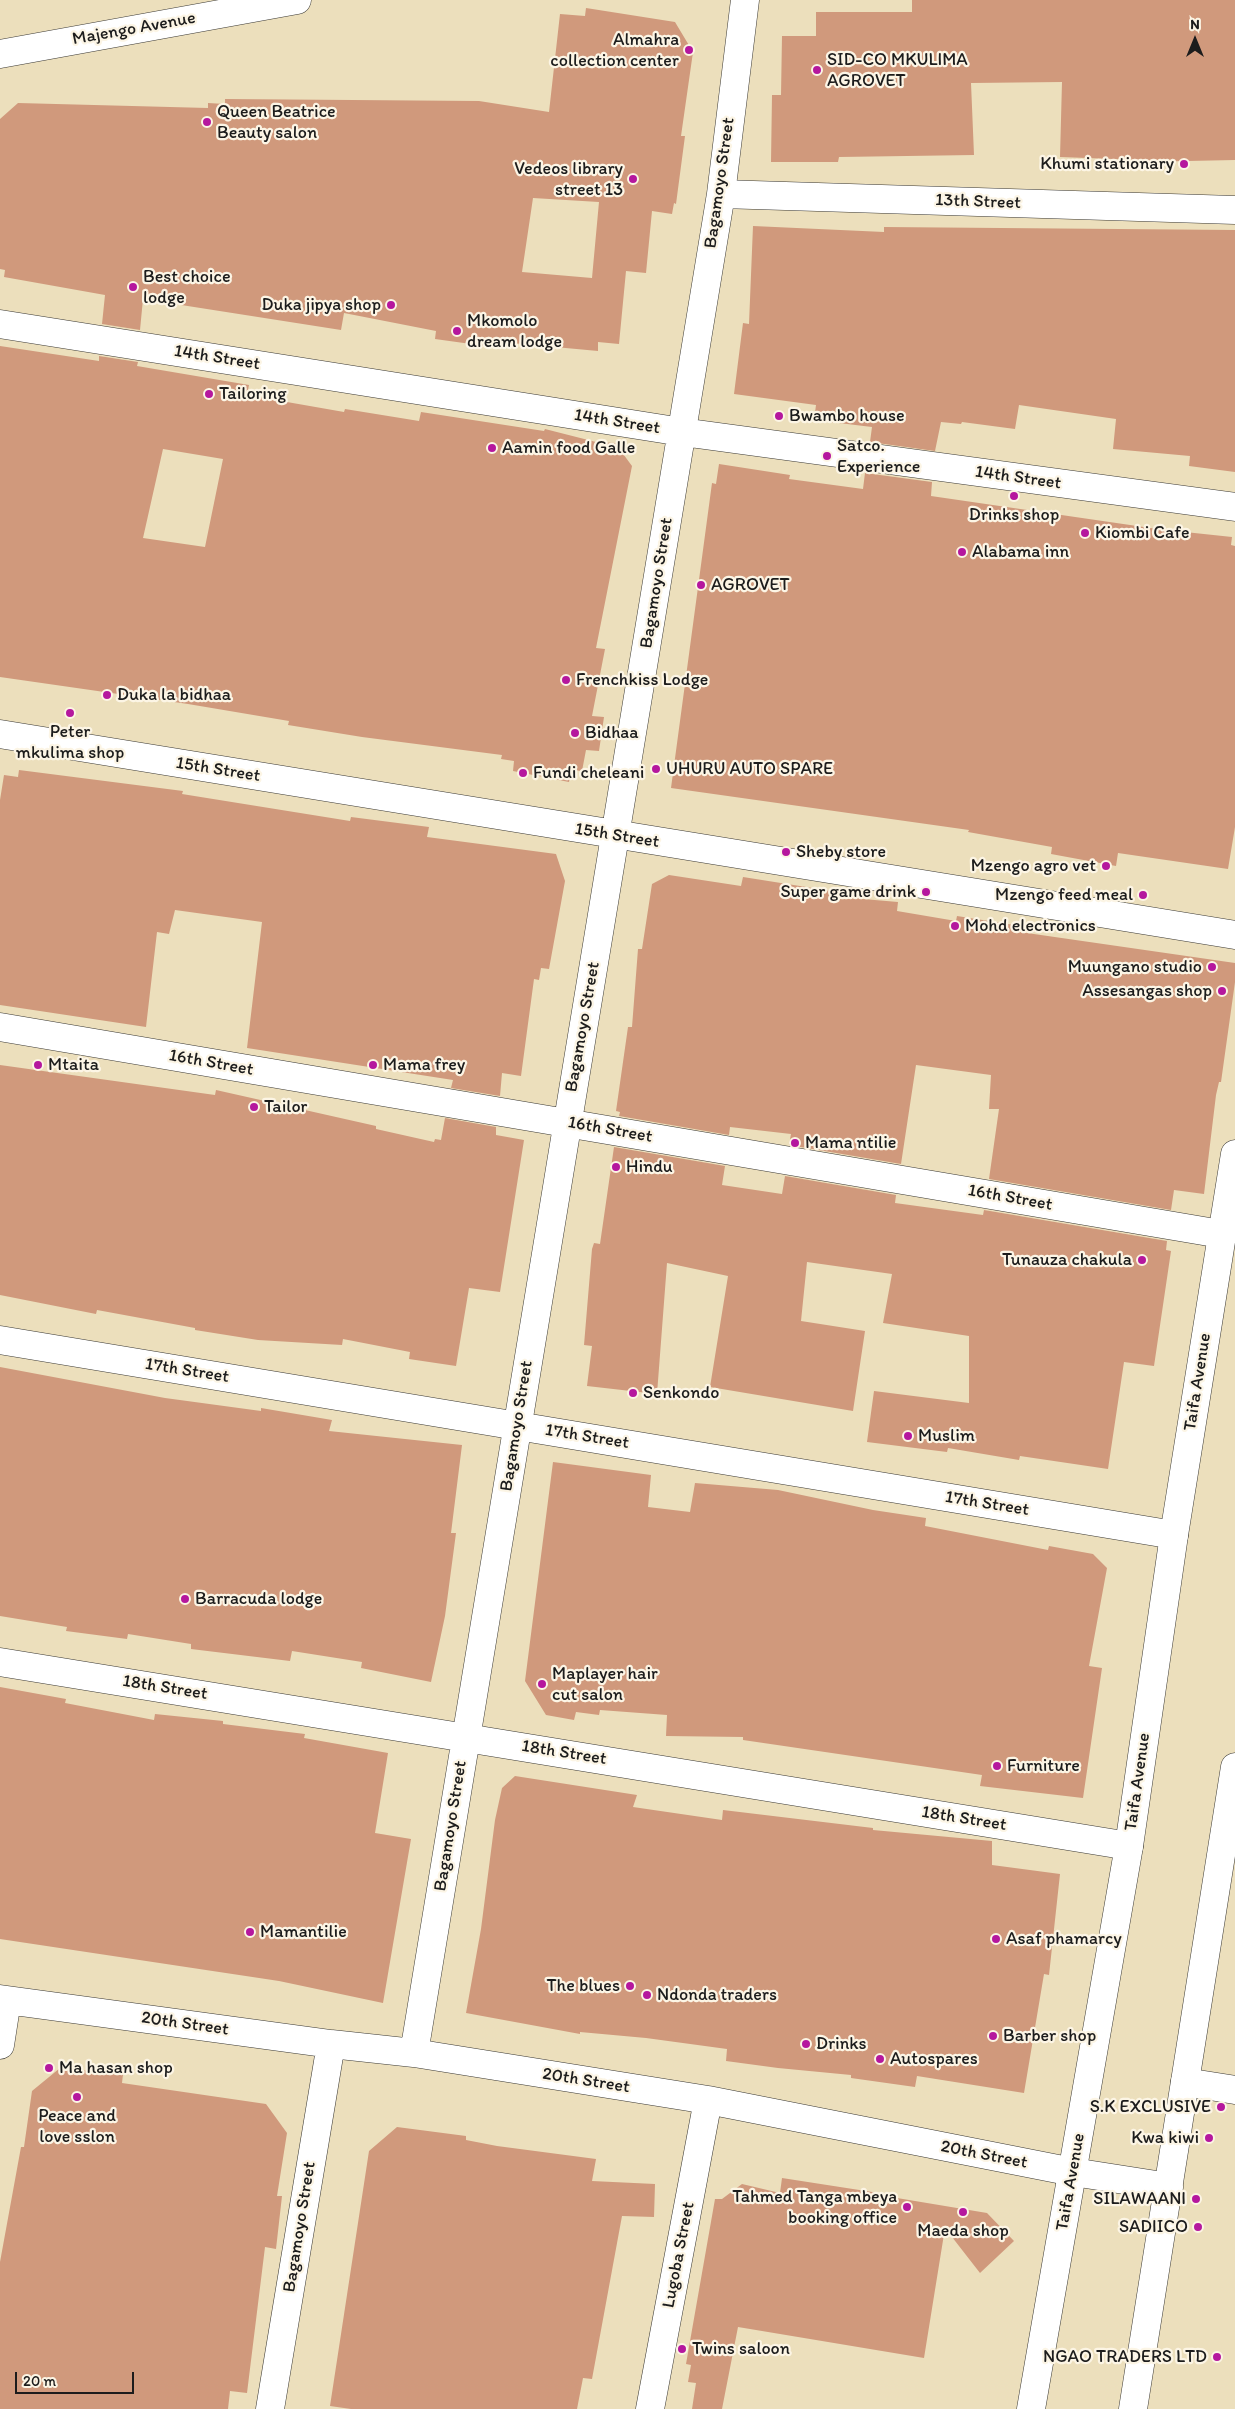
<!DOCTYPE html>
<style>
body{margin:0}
#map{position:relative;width:1235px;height:2409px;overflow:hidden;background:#ecdfbc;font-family:Itim,sans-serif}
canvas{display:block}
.north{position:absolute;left:1170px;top:15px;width:50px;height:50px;-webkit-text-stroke:4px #fcf5e5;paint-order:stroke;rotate:0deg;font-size:14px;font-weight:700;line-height:20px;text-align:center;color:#1c1c1c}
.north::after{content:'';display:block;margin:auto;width:18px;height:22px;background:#1c1c1c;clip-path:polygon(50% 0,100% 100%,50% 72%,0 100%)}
.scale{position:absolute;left:15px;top:2372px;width:119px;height:22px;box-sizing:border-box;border:2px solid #1c1c1c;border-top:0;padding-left:6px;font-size:15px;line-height:18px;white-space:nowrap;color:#1c1c1c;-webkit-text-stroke:4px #fcf5e5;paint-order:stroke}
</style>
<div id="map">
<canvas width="1235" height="2409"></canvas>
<div class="north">N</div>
<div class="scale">20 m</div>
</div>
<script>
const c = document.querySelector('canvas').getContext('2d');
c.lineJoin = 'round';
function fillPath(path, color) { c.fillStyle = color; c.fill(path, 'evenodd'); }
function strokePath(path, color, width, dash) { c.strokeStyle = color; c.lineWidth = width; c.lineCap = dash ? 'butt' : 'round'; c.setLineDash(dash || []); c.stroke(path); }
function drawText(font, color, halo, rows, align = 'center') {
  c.font = font + ' Itim,sans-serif'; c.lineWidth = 4.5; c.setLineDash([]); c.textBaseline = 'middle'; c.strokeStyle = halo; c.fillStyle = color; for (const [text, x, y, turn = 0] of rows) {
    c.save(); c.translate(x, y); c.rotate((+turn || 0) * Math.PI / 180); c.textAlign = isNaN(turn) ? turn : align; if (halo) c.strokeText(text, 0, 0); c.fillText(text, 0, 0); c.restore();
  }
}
fillPath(new Path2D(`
 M912 0H1235V160L1140 162V160L1060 157 1062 82 971 83 974 155 839 157 838 162H771L772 95H781L782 36H816V12H912Z
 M586 8 675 22 693 52 681 136H685L676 204 674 203 672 214 652 211 646 273 626 271 619 344 598 342V351L501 342 500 348 435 339 436 331 344 313 341 330 143 299 140 330 102 324 105 295 4 277 5 270 0 269V119L18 103 208 108V103L225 104V99L479 101 549 112 560 14 585 16ZM533 198 599 202 592 278 522 272Z
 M753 226 884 232V227L1235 230V472L1189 466 1190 456 1113 449 1116 419 1019 405 1015 429 962 422 961 424 941 422 935 451 870 442 872 427 814 420 816 405 734 394 743 323 749 324Z
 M0 346 99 361V356L138 362 137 366 249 385 247 395 344 412 345 409 419 421 421 412 544 431 545 429 596 442 615 443 632 466 596 648 605 649 592 716 604 717 599 751 586 750 582 771 571 770 569 782 513 771 514 761 501 759 502 755 362 737 288 725 289 721 188 704 0 677ZM163 449 223 459 205 547 143 538Z
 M719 464 790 475 789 479 863 489 865 473 932 482 931 496 1185 533V532L1232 537 1231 545 1235 546V827L1228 869 1118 853 1116 866 1051 854 1052 847 968 832 969 830 671 788 712 483 716 484Z
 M19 770 183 791 182 794 350 821 351 817 429 827 427 837 556 854 565 881 549 969 541 968 539 980 534 979 521 1076 502 1073 500 1096 451 1088 453 1080 247 1048 262 922 175 910 169 934 157 932 146 1027 0 1005V800L4 775 18 777Z
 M669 875 741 886 743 877 863 896V899L898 902 897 911 956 921 957 916 1021 926 1020 932 1235 963V982L1221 1082H1219L1216 1095 1204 1194 1174 1190 1171 1210 989 1179 999 1109H989L991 1075 916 1065 901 1164 789 1145 791 1134 730 1127 729 1135 619 1116 620 1112 616 1111 628 1027H632L638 949H642L652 884Z
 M0 1065 215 1095 216 1090 376 1126V1129L434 1142 435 1139 441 1140 445 1118 496 1127V1135L524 1140 500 1292 469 1288 456 1366 409 1359 410 1352 343 1339 342 1345 258 1340 195 1330V1328L97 1310 96 1314 0 1295Z
 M614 1147 725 1166 722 1185 782 1194 785 1176 896 1195 895 1203 983 1215 984 1210 1167 1241 1166 1250 1171 1251 1154 1366 1124 1362 1108 1469 1020 1456 1019 1460 948 1448 947 1452 867 1442 874 1391 969 1403V1336L883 1323 892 1274 807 1262 801 1321 865 1331 853 1411 710 1387 728 1276 667 1263 657 1394 587 1386 592 1346 584 1345 592 1249 594 1243 600 1244Z
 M0 1367 165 1398 261 1411V1408L332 1420 329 1431 462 1445 451 1533H456L445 1616 431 1682 361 1668 362 1662 292 1651 290 1661 191 1649V1644L128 1634 127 1639 66 1631 67 1627 0 1616Z
 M553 1462 651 1475 648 1507 690 1512 695 1483 778 1490 873 1510 926 1518 925 1526 1048 1550 1049 1546 1093 1554 1107 1568 1089 1666 1102 1668 1083 1798 980 1786 982 1775 743 1740V1737L666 1736 667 1715 600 1710 599 1715 576 1712 574 1720 546 1715 525 1681Z
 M0 1687 66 1699 65 1703 154 1720 155 1714 223 1721V1724L305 1734 304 1738 388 1753 375 1833 411 1839 383 2003 279 1981 0 1939Z
 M515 1776 637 1795 633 1807 722 1820 723 1810 873 1828V1830L992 1841V1865L1060 1874 1049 1975 1044 1974 1024 2093 917 2076 915 2087 851 2078V2075L778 2068 726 2061 727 2049 646 2038 580 2032V2034L466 2013 481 1929 495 1820 502 1788Z
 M60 2068 123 2074 122 2083 266 2104 287 2133 277 2196H282L276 2249 265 2247 247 2393 230 2391 228 2409H0V2262L21 2147H24L32 2091Z
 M397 2127 466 2136V2140L497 2146 596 2159 592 2181 655 2184 654 2217 622 2216 592 2379 583 2378 577 2409H351L330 2406 369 2151Z
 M782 2178 898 2196 897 2198 987 2213 1014 2241 980 2273 945 2228 924 2358 738 2327 722 2409H692L696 2383 688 2382 691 2365 686 2364 715 2199H722L742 2184 780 2193Z`), '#d0997c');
const minor = new Path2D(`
 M0 54 297 0
 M721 194 1235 210
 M0 324 682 432 1235 507
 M0 734 1235 935
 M0 1027 1221 1234
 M0 1340 1174 1535
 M0 1662 1129 1846
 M0 1999 331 2044 414 2053 708 2100 1073 2172 1169 2187
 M0 2045 7 2000
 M414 2053 721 194 745 0
 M1185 2082 1235 2090
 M270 2409 331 2044
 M650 2409 708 2100`);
const major = new Path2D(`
 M1031 2409 1129 1846 1174 1535 1235 1154
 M1133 2409 1235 1767`);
strokePath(minor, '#3b3934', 29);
strokePath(major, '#3b3934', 29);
strokePath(minor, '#fff', 28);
strokePath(major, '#fff', 28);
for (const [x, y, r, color] of [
 [689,50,5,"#b5179e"],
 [817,70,5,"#b5179e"],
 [207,122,5,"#b5179e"],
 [1184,164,5,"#b5179e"],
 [633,179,5,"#b5179e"],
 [133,287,5,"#b5179e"],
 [391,305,5,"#b5179e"],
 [457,331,5,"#b5179e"],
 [209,394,5,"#b5179e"],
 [779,416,5,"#b5179e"],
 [492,448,5,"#b5179e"],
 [827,456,5,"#b5179e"],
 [1014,496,5,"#b5179e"],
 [1085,533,5,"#b5179e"],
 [962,552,5,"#b5179e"],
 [701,585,5,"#b5179e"],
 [566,680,5,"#b5179e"],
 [107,695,5,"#b5179e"],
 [70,713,5,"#b5179e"],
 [575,733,5,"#b5179e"],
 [656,769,5,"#b5179e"],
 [523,773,5,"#b5179e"],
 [786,852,5,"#b5179e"],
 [1106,866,5,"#b5179e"],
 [926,892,5,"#b5179e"],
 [1143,895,5,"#b5179e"],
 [955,926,5,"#b5179e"],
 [1212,967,5,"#b5179e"],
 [1222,991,5,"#b5179e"],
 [38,1065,5,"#b5179e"],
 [373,1065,5,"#b5179e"],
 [254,1107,5,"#b5179e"],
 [795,1143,5,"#b5179e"],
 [616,1167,5,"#b5179e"],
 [1142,1260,5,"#b5179e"],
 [633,1393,5,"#b5179e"],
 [908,1436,5,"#b5179e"],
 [185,1599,5,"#b5179e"],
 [542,1684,5,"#b5179e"],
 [997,1766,5,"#b5179e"],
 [250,1932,5,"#b5179e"],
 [996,1939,5,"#b5179e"],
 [630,1986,5,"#b5179e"],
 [647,1995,5,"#b5179e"],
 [993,2036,5,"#b5179e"],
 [806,2044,5,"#b5179e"],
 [880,2059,5,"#b5179e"],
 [49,2068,5,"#b5179e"],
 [77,2097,5,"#b5179e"],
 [1221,2107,5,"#b5179e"],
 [1209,2138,5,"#b5179e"],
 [1196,2199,5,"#b5179e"],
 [907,2207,5,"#b5179e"],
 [963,2212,5,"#b5179e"],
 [1198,2227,5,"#b5179e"],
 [682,2349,5,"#b5179e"],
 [1217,2357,5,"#b5179e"]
]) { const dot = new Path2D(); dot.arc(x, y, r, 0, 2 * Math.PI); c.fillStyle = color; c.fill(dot); strokePath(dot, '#fcf5e5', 2); }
drawText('18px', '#1c1c1c', '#fcf5e5', [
 ["Majengo Avenue",134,29,-10],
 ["Bagamoyo Street",720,183,-82],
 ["13th Street",978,202,2],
 ["14th Street",217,358,9],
 ["14th Street",617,422,9],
 ["14th Street",1018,478,8],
 ["Bagamoyo Street",657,583,-81],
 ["15th Street",218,770,9],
 ["15th Street",617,836,9],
 ["Bagamoyo Street",583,1027,-80],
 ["16th Street",211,1063,10],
 ["16th Street",610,1130,10],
 ["16th Street",1010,1198,10],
 ["17th Street",187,1371,9],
 ["Taifa Avenue",1198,1382,-81],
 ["Bagamoyo Street",517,1426,-81],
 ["17th Street",587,1437,9],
 ["17th Street",987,1504,9],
 ["18th Street",165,1688,9],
 ["18th Street",564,1753,9],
 ["Taifa Avenue",1138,1782,-82],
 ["18th Street",964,1819,9],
 ["Bagamoyo Street",451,1826,-81],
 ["20th Street",185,2024,8],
 ["20th Street",586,2081,9],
 ["20th Street",984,2155,11],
 ["Taifa Avenue",1071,2182,-80],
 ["Bagamoyo Street",300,2227,-81],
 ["Lugoba Street",679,2255,-79]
]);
drawText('18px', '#1c1c1c', '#fcf5e5', [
 ["Almahra",679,40,"right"],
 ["collection center",679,61,"right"],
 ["SID-CO MKULIMA",827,60],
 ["AGROVET",827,81],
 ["Queen Beatrice",217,112],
 ["Beauty salon",217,133],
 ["Khumi stationary",1174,164,"right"],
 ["Vedeos library",623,169,"right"],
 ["street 13",623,190,"right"],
 ["Best choice",143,277],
 ["lodge",143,298],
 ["Duka jipya shop",381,305,"right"],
 ["Mkomolo",467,321],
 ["dream lodge",467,342],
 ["Tailoring",219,394],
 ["Bwambo house",789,416],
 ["Satco.",837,446],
 ["Experience",837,467],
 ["Aamin food Galle",502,448],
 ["Drinks shop",1014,515,"center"],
 ["Kiombi Cafe",1095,533],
 ["Alabama inn",972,552],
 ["AGROVET",711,585],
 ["Frenchkiss Lodge",576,680],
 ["Duka la bidhaa",117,695],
 ["Peter",70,732,"center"],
 ["mkulima shop",70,753,"center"],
 ["Bidhaa",585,733],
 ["UHURU AUTO SPARE",666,769],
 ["Fundi cheleani",533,773],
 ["Sheby store",796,852],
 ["Mzengo agro vet",1096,866,"right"],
 ["Super game drink",916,892,"right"],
 ["Mzengo feed meal",1133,895,"right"],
 ["Mohd electronics",965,926],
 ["Muungano studio",1202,967,"right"],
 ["Assesangas shop",1212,991,"right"],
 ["Mtaita",48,1065],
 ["Mama frey",383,1065],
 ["Tailor",264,1107],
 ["Mama ntilie",805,1143],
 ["Hindu",626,1167],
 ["Tunauza chakula",1132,1260,"right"],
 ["Senkondo",643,1393],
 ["Muslim",918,1436],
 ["Barracuda lodge",195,1599],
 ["Maplayer hair",552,1674],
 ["cut salon",552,1695],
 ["Furniture",1007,1766],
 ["Mamantilie",260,1932],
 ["Asaf phamarcy",1006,1939],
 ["The blues",620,1986,"right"],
 ["Ndonda traders",657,1995],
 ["Barber shop",1003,2036],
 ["Drinks",816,2044],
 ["Autospares",890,2059],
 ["Ma hasan shop",59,2068],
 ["S.K EXCLUSIVE",1211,2107,"right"],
 ["Peace and",77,2116,"center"],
 ["love sslon",77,2137,"center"],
 ["Kwa kiwi",1199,2138,"right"],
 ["Tahmed Tanga mbeya",897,2197,"right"],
 ["booking office",897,2218,"right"],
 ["SILAWAANI",1186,2199,"right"],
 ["SADIICO",1188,2227,"right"],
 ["Maeda shop",963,2231,"center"],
 ["Twins saloon",692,2349],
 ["NGAO TRADERS LTD",1207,2357,"right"]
], 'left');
</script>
